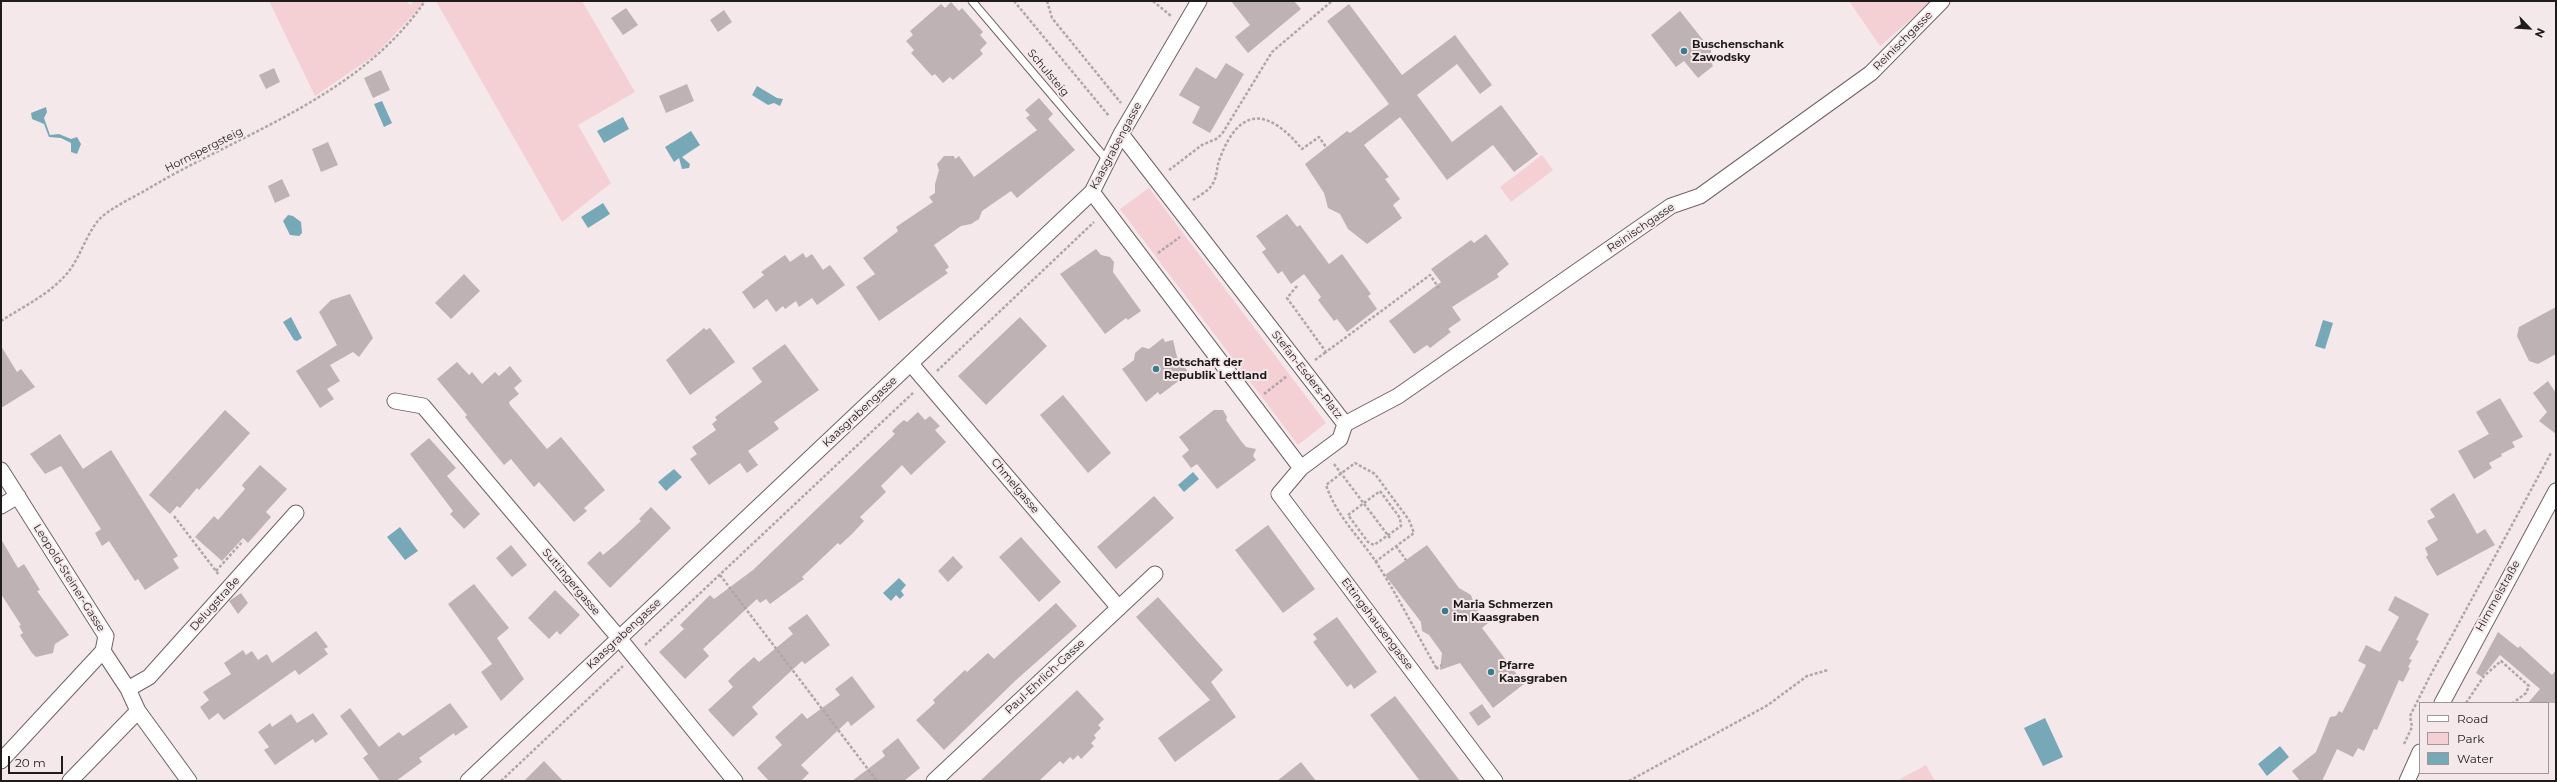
<!DOCTYPE html>
<meta charset="utf-8">
<style>
body{margin:0}
#map{position:relative;width:2557px;height:782px;overflow:hidden;background:#f4e8ea;font-family:Montserrat,sans-serif}
canvas{display:block}
.frame{position:absolute;inset:0;border:2px solid #201c1c;pointer-events:none}
.legend{position:absolute;left:2419px;top:702px;width:130px;height:72px;box-sizing:border-box;background:#f4e8ea;border:1px solid #9f9698;margin:0;padding:5px 7px;list-style:none;font-size:12px;color:#201c1c}
.legend li{display:flex;align-items:center;gap:8px;height:20px}
.legend b{width:20px;border:1px solid #9f9698}
.north{position:absolute;left:2509px;top:8px;width:40px;height:40px;-webkit-text-stroke:3px #f4e8ea;paint-order:stroke;rotate:115deg;font-size:11px;font-weight:700;line-height:16px;text-align:center;color:#201c1c}
.north::after{content:'';display:block;margin:auto;width:14px;height:18px;background:#201c1c;clip-path:polygon(50% 0,100% 100%,50% 72%,0 100%)}
.scale{position:absolute;left:8px;top:756px;width:55px;height:18px;box-sizing:border-box;border:2px solid #201c1c;border-top:0;padding-left:5px;font-size:12px;line-height:14px;white-space:nowrap;color:#201c1c;-webkit-text-stroke:3px #f4e8ea;paint-order:stroke}
</style>
<div id="map">
<canvas width="2557" height="782"></canvas>
<div class="frame"></div>
<ul class="legend">
<li><b style="height:5px;background:#fff"></b>Road</li>
<li><b style="height:11px;background:#f4cfd4"></b>Park</li>
<li><b style="height:11px;background:#77a8b8"></b>Water</li>
</ul>
<div class="north">N</div>
<div class="scale">20 m</div>
</div>
<script>
const c = document.querySelector('canvas').getContext('2d');
c.lineJoin = 'round';
function fillPath(path, color) { c.fillStyle = color; c.fill(path, 'evenodd'); }
function strokePath(path, color, width, dash) { c.strokeStyle = color; c.lineWidth = width; c.lineCap = dash ? 'butt' : 'round'; c.setLineDash(dash || []); c.stroke(path); }
function drawText(font, color, halo, rows, align = 'center') {
  c.font = font + ' Montserrat,sans-serif'; c.lineWidth = 4; c.setLineDash([]); c.textBaseline = 'middle'; c.strokeStyle = halo; c.fillStyle = color; for (const [text, x, y, turn = 0] of rows) {
    c.save(); c.translate(x, y); c.rotate((+turn || 0) * Math.PI / 180); c.textAlign = isNaN(turn) ? turn : align; if (halo) c.strokeText(text, 0, 0); c.fillText(text, 0, 0); c.restore();
  }
}
fillPath(new Path2D(`
 M269 1H407L410 5 414 1H426L375 55 315 96Z
 M436 1H582L635 92 578 125 611 183 562 222Z
 M1849 1H1932L1880 46Z
 M1542 155 1553 170 1511 202 1500 187Z
 M1149 188 1326 423 1298 445 1120 209Z
 M1926 765 1935 781H1901L1900 779Z`), '#f4cfd4');
fillPath(new Path2D(`
 M757 86 777 98 783 99 780 106 774 103 768 105 752 95Z
 M382 101 392 123 384 127 374 104Z
 M46 107 47 112 44 118 50 135 59 134 71 139 77 137 81 144 77 154 71 152V143L61 138 49 137 44 124 32 119 31 113Z
 M623 117 629 129 604 143 597 131Z
 M691 131 700 145 682 157 690 164 689 168 682 169 679 158 674 162 665 147Z
 M603 203 610 214 588 228 581 217Z
 M288 215 293 216 301 222 302 233 299 236 290 235 283 221Z
 M291 317 302 338 297 341 294 340 283 322Z
 M2323 320 2333 323 2325 349 2315 346Z
 M674 469 682 477 666 491 658 482Z
 M1193 472 1199 479 1184 492 1178 485Z
 M400 527 418 551 405 560 387 537Z
 M899 578 906 585 901 591 904 595 900 599 896 595 891 601 883 593Z
 M2045 718 2063 757 2043 766 2024 728Z
 M2280 746 2289 757 2267 776 2258 764Z`), '#77a8b8');
fillPath(new Path2D(`
 M1231 1H1294L1301 9 1248 53 1235 37 1250 25Z
 M951 2 959 11 962 8 983 32 980 35 987 43 980 50 983 54 953 80 950 77 943 83 935 74 932 76 911 53 914 50 906 41 913 35 910 31 941 4 945 8Z
 M1349 4 1402 75 1455 35 1492 85 1480 94 1457 64 1417 95 1452 142 1501 105 1538 154 1514 172 1493 145 1447 180 1400 117 1364 145 1389 177 1385 179 1400 199 1393 205 1402 218 1367 244 1348 229 1340 214 1328 208 1324 193 1305 164 1347 131 1350 133 1389 104 1327 21Z
 M626 8 638 25 623 35 611 18Z
 M724 10 732 22 718 32 710 20Z
 M1680 11 1711 50V62L1713 66 1698 78 1684 61 1676 67 1651 35Z
 M1226 63 1244 74 1210 133 1192 123 1200 107 1179 95 1196 67 1216 79Z
 M274 68 280 82 266 89 259 75Z
 M381 70 390 90 373 98 364 78Z
 M687 84 694 101 666 113 659 96Z
 M1039 98 1053 114 1048 119 1075 150 1017 198 1011 191 982 211 979 219 971 224 961 226 934 245 949 267 945 270 948 273 879 321 856 287 875 274 863 258 897 232 898 231 896 227 933 202 929 197 935 193V184L939 170 937 164 944 156H954L955 159 959 156 974 177 1037 130 1026 118 1030 115 1025 110Z
 M328 142 338 165 321 172 312 149Z
 M282 179 290 196 275 203 268 186Z
 M1287 214 1297 227 1300 225 1329 264 1342 254 1371 294 1368 296 1377 309 1347 332 1337 319 1334 321 1318 300 1321 297 1304 274 1291 284 1282 271 1278 274 1262 252 1266 249 1256 236Z
 M1486 234 1509 264 1497 274 1499 277 1452 307 1461 320 1448 329 1451 332 1430 348 1427 345 1414 354 1389 321 1441 282 1431 269 1471 240 1474 243Z
 M1096 249 1101 255 1110 257 1114 262 1113 272 1141 311 1128 320 1126 318 1105 334 1060 274Z
 M803 253 806 258 812 254 823 270 830 265 845 285 817 305 812 298 799 307 796 301 785 309 783 306 776 312 767 299 754 309 742 292 764 275 761 272 785 255 790 262Z
 M464 274 480 291 451 319 435 303Z
 M350 294 373 338 359 357 353 352 330 365 340 381 327 389 334 399 320 408 296 371 337 345 319 312 331 300Z
 M2556 307V354L2538 364 2529 361 2517 336 2519 327Z
 M1020 317 1047 346 986 405 958 376Z
 M704 328 706 330 710 328 735 362 690 395 666 360Z
 M1163 338 1165 342 1173 340 1177 357 1189 373 1160 395 1158 392 1146 402 1122 369 1134 360 1135 353 1142 347 1149 349Z
 M785 344 819 390 774 422 779 429 748 451 758 465 747 473 740 463 709 485 690 459 697 454 692 447 716 430 712 424 717 420 715 417 762 382 752 368Z
 M1 346 17 372 21 369 35 387 1 408Z
 M457 362 469 375 472 372 482 384 495 372 499 376 510 366 522 381 514 388 519 394 509 402 510 405 547 449 561 437 605 490 584 508 587 511 574 522 539 482 534 487 511 459 504 465 465 417 467 415 437 379Z
 M2548 381 2556 393V434L2539 421 2547 412 2533 393Z
 M1063 395 1111 453 1088 473 1040 415Z
 M2500 398 2523 437 2512 442 2515 447 2501 454 2502 456 2489 463 2492 468 2474 479 2458 451 2489 434 2476 412Z
 M225 410 250 433 199 490 197 488 180 508 177 506 170 514 149 495Z
 M1214 410H1223L1227 417 1226 420 1241 441 1246 447 1256 449 1253 456 1256 460 1217 489 1197 464 1191 468 1182 456 1189 450 1179 437Z
 M918 412 925 420 930 416 940 426 935 430 946 442 911 475 902 465 881 486 886 492 860 517 864 521 852 534 840 545 838 543 802 577 804 579 770 604 766 599 760 603 757 599 703 649 709 656 685 679 659 652 684 629 680 625 710 595 714 599 753 570 895 434 892 431 898 425 904 420 907 422Z
 M60 434 83 469 111 450 178 556 173 559 179 568 145 590 138 579 135 581 109 541 102 546 95 533 101 529 61 466 45 474 30 454Z
 M429 438 456 468 447 476 480 514 464 529 450 514 453 511 410 454Z
 M260 465 287 489 266 512 271 517 248 543 243 538 222 561 195 537 214 516 218 520 245 489 242 485Z
 M2454 493 2477 534 2485 529 2495 545 2437 576 2426 557 2428 555 2425 548 2438 540 2427 521 2435 517 2430 509Z
 M1154 496 1174 518 1116 569 1097 547Z
 M651 507 671 528 610 588 587 563 600 551 603 555 615 545 641 521 639 519Z
 M1268 525 1315 589 1283 613 1235 550Z
 M1021 537 1061 582 1039 602 999 557Z
 M1 539 18 568 24 564 40 590 37 591 69 635 55 644 53 653 36 657 32 653 20 635 23 633 19 626 21 625 1 594Z
 M511 545 527 565 512 577 496 558Z
 M1427 545 1459 588 1471 595 1475 607 1488 623 1482 628 1524 684 1493 708 1460 663 1440 670 1442 653 1429 635 1422 631 1421 622 1385 575Z
 M953 556 963 567 948 582 938 571Z
 M474 584 509 628 497 638 524 679 501 701 481 672 492 664 448 604Z
 M555 590 580 615 560 635 557 631 549 639 528 618Z
 M241 593 248 603 238 614 229 601Z
 M2395 596 2429 614 2416 640 2419 641 2409 659 2412 660 2408 667 2410 668 2403 682 2399 680 2377 730 2374 729 2364 751 2358 748 2353 757 2337 749 2322 781H2300L2292 771 2316 752 2330 717 2336 716 2339 711 2342 713 2366 665 2358 661 2366 645 2380 652 2399 617 2388 610Z
 M1158 597 1223 670 1211 682 1236 717 1175 762 1158 738 1210 700 1136 617Z
 M1056 603 1077 626 1015 681 944 750 916 720 935 703 933 700 965 670 967 672 988 653 994 659Z
 M807 614 830 645 805 664 802 661 752 707 758 714 733 737 708 710 733 687 728 681 736 673 754 657 759 662 793 634 788 628Z
 M1337 617 1377 672 1354 689 1351 684 1347 687 1313 642 1317 639 1313 634Z
 M316 631 328 647 324 649 328 654 299 675 295 670 224 720 218 713 209 720 200 707 209 700 203 692 231 674 224 663 243 650 246 655 252 651 258 660 267 654 272 663Z
 M2498 632 2518 648 2520 646 2552 675 2556 670V703H2528L2540 689 2500 655 2482 677 2476 673Z
 M852 676 875 707 851 726 848 721 801 765 809 773 801 781H769L757 768 782 745 775 737 802 713 807 719 840 695 835 689Z
 M1077 690 1104 719 1098 725 1101 728 1094 735 1096 738 1091 743 1094 746 1081 759 1078 755 1073 760 1070 757 1063 764 1060 761 1039 781H980Z
 M1395 696 1460 781H1420L1370 715Z
 M450 703 468 727 455 736 454 733 419 758 422 762 396 781H380L363 758 368 754 340 716 350 708 379 747 399 732 403 736Z
 M1482 704 1491 717 1478 726 1469 713Z
 M313 713 328 734 315 743 313 739 275 765 264 750 269 747 258 732 270 723 272 727 291 714 297 723Z
 M898 738 920 768 904 781H852L885 756 882 751Z
 M544 761 563 781H524Z
 M1301 762 1316 781H1277Z`), '#beb2b4');
const lane = new Path2D(`
 M972 1 1107 160`);
const street = new Path2D(`
 M1121 134 1345 424
 M1092 192 1301 468
 M911 364 1119 608
 M395 401 423 406 619 638 735 781
 M1345 424 1398 396 1671 206 1700 196 1871 73 1942 1
 M1345 424 1340 439 1301 468 1279 494 1495 781
 M1 470 106 636 103 651 128 689 138 711 189 781
 M1 506 18 496
 M128 689 149 677 296 513
 M2442 703 2556 491
 M1 761 103 651
 M70 781 138 711
 M468 781 1092 192 1121 134 1199 1
 M934 781 1155 574
 M2407 781 2420 752`);
strokePath(lane, '#6e6465', 9);
strokePath(street, '#6e6465', 17);
strokePath(new Path2D(`
 M1014 1 1109 116
 M1047 1 1052 18 1121 103
 M1153 1 1171 16
 M1169 170 1202 145 1216 139 1222 134 1272 52 1332 1
 M1193 200C1199 196 1208 191 1212 185 1218 176 1216 167 1220 158 1240 105 1269 109 1302 149L1319 137 1326 147
 M1158 253 1180 237
 M1297 286 1287 298 1326 352 1430 275 1439 288
 M1 321C24 306 52 293 69 271 81 256 89 226 104 215 117 205 132 198 146 190 241 133 360 97 425 1
 M1315 360 1326 352
 M937 371 1094 222
 M1264 394 1287 376
 M1334 464 1390 538
 M1380 491 1400 518 1401 526 1374 545 1368 542 1348 515Z
 M174 516 219 575
 M1396 546 1406 560
 M1375 562 1414 533 1409 520 1375 474 1355 463 1326 485C1337 517 1358 535 1376 562 1398 596 1416 633 1437 669
 M216 571 243 541
 M720 575 877 781
 M645 645 914 392
 M1436 669 1442 665
 M2466 703 2484 676 2501 661 2529 686 2526 693 2513 703
 M2404 744 2412 727 2410 716 2430 676 2551 453
 M501 781 623 666
 M1629 781 1768 705 1807 676 1828 670`), '#afa6a7', 2.5, [3, 2]);
strokePath(lane, '#fff', 7);
strokePath(street, '#fff', 15);
for (const [x, y, r, color] of [
 [1684,51,4,"#3b7b8e"],
 [1156,369,4,"#3b7b8e"],
 [1445,611,4,"#3b7b8e"],
 [1491,672,4,"#3b7b8e"]
]) { const dot = new Path2D(); dot.arc(x, y, r, 0, 2 * Math.PI); c.fillStyle = color; c.fill(dot); strokePath(dot, '#f4e8ea', 1.5); }
drawText('11px', '#201c1c', '#f4e8ea', [
 ["Reinischgasse",1903,41,-45],
 ["Schulsteig",1048,73,50],
 ["Kaasgrabengasse",1116,146,-62],
 ["Hornspergsteig",204,150,-27],
 ["Reinischgasse",1641,228,-34],
 ["Stefan-Esders-Platz",1307,375,52],
 ["Kaasgrabengasse",860,412,-43],
 ["Chmelgasse",1015,486,50],
 ["Leopold-Steiner-Gasse",69,578,58],
 ["Suttingergasse",571,582,50],
 ["Himmelstraße",2498,596,-61],
 ["Delugstraße",215,604,-48],
 ["Ettingshausengasse",1377,624,53],
 ["Kaasgrabengasse",624,634,-43],
 ["Paul-Ehrlich-Gasse",1045,677,-43]
]);
drawText('bold 11px', '#201c1c', '#f4e8ea', [
 ["Buschenschank",1692,45],
 ["Zawodsky",1692,58],
 ["Botschaft der",1164,363],
 ["Republik Lettland",1164,376],
 ["Maria Schmerzen",1453,605],
 ["im Kaasgraben",1453,618],
 ["Pfarre",1499,666],
 ["Kaasgraben",1499,679]
], 'left');
</script>
